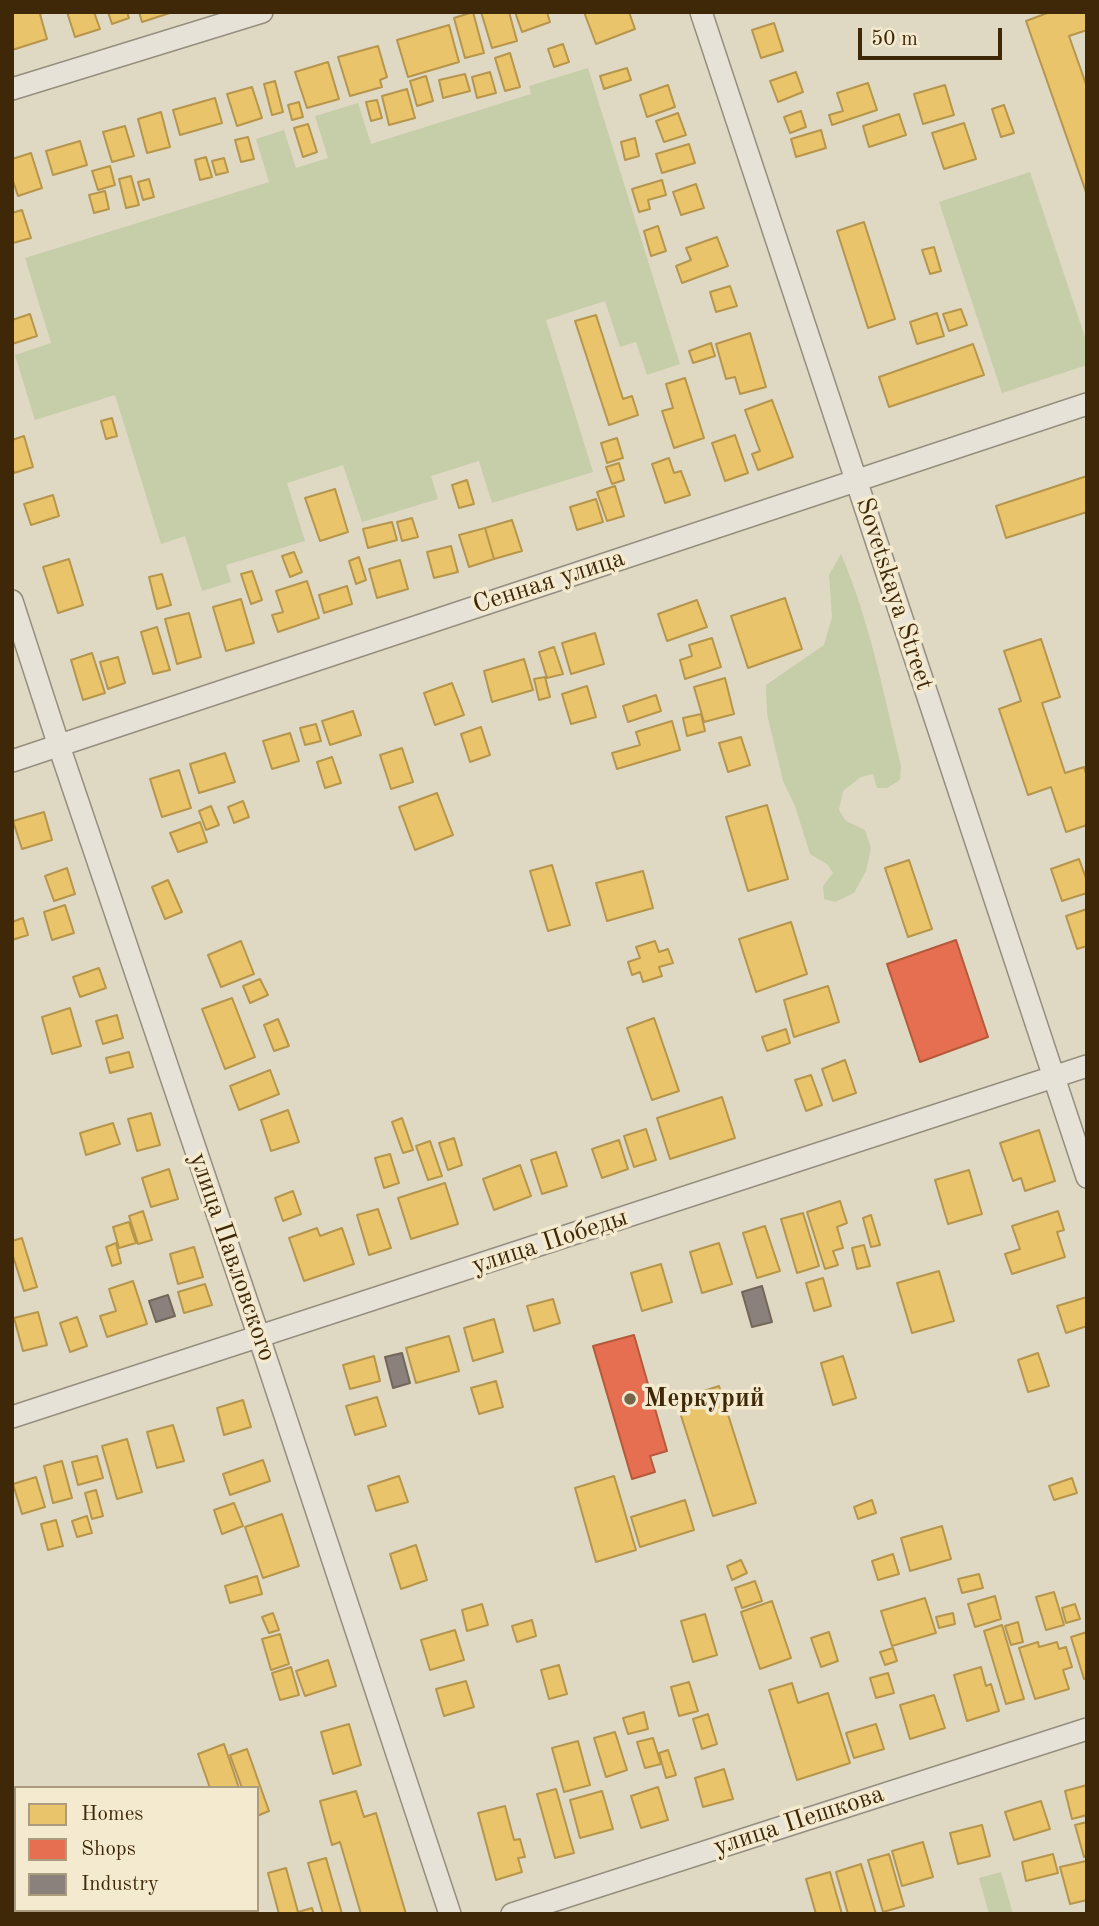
<!DOCTYPE html>
<meta charset="utf-8">
<style>
body{margin:0}
#map{position:relative;width:1099px;height:1926px;overflow:hidden;background:#dfd9c3;font-family:"Old Standard TT",serif}
canvas{display:block}
.frame{position:absolute;inset:0;border:14px solid #3e2807;pointer-events:none}
.legend{position:absolute;left:14px;top:1786px;width:245px;height:126px;box-sizing:border-box;background:#f3ead0;border:2px solid #ab9c80;margin:0;padding:9px 12px;list-style:none;font-size:21px;color:#3e2807}
.legend li{display:flex;align-items:center;gap:14px;height:35px}
.legend b{width:35px;border:2px solid #ab9c80}
.scale{position:absolute;left:858px;top:28px;width:144px;height:32px;box-sizing:border-box;border:4px solid #3e2807;border-top:0;padding-left:9px;font-size:21px;line-height:24px;white-space:nowrap;color:#3e2807;-webkit-text-stroke:5px #f3ead0;paint-order:stroke}
</style>
<div id="map">
<canvas width="1099" height="1926"></canvas>
<div class="frame"></div>
<ul class="legend">
<li><b style="height:19px;background:#e9c46a"></b>Homes</li>
<li><b style="height:19px;background:#e76f51"></b>Shops</li>
<li><b style="height:19px;background:#8a817c"></b>Industry</li>
</ul>
<div class="scale">50 m</div>
</div>
<script>
const c = document.querySelector('canvas').getContext('2d');
c.lineJoin = 'round';
function fillPath(path, color) { c.fillStyle = color; c.fill(path, 'evenodd'); }
function strokePath(path, color, width, dash) { c.strokeStyle = color; c.lineWidth = width; c.lineCap = dash ? 'butt' : 'round'; c.setLineDash(dash || []); c.stroke(path); }
function drawText(font, color, halo, rows, align = 'center') {
  c.font = font + ' "Old Standard TT",serif'; c.lineWidth = 7; c.setLineDash([]); c.textBaseline = 'middle'; c.strokeStyle = halo; c.fillStyle = color; for (const [text, x, y, turn = 0] of rows) {
    c.save(); c.translate(x, y); c.rotate((+turn || 0) * Math.PI / 180); c.textAlign = isNaN(turn) ? turn : align; if (halo) c.strokeText(text, 0, 0); c.fillText(text, 0, 0); c.restore();
  }
}
fillPath(new Path2D(`
 M588 68 680 364 647 375 636 342 620 347 605 301 546 320 593 472 492 503 479 461 431 476 438 499 362 522 343 465 287 483 305 541 226 565 231 582 202 591 185 536 161 544 115 395 35 420 15 355 51 343 25 258 269 182 256 139 284 130 296 168 328 158 315 116 358 103 371 144 531 94 529 86Z
 M1030 172 1087 343V365L1002 393 939 202Z
 M841 554C870 622 884 695 901 766L900 780 887 788H877L873 774 861 777 843 791 839 810 846 821 865 830 871 848 866 871 854 893 835 902 824 899 823 886 833 873 827 864 810 854 795 806 783 781 767 714 766 685 824 645 832 617 829 575Z
 M1001 1872 1013 1914H989L979 1878Z`), '#c6cda9');
const homes = new Path2D(`
 M12 12H45L40 14 47 39 12 50Z
 M67 12H94L100 29 75 37Z
 M108 12H127L129 18 112 24Z
 M139 12H173L142 22Z
 M473 12 484 53 465 58 454 18Z
 M481 12H509L517 41 492 48Z
 M515 12H547L550 22 522 32Z
 M584 12H629L635 29 596 44Z
 M1050 12H1087V30L1069 36 1087 87V195L1026 21Z
 M774 23 783 51 761 58 752 30Z
 M449 25 459 62 408 77 397 40Z
 M563 44 569 62 554 67 548 49Z
 M378 46 387 77 380 80 382 87 350 96 338 57Z
 M510 53 520 87 505 91 495 58Z
 M328 62 339 99 307 108 295 72Z
 M627 68 631 80 604 89 600 76Z
 M490 72 496 93 477 98 472 77Z
 M796 72 803 92 778 102 770 81Z
 M465 74 470 91 443 98 439 80Z
 M426 76 433 101 417 106 410 81Z
 M275 81 283 112 272 115 264 84Z
 M868 83 877 110 832 125 829 115 843 111 837 93Z
 M668 85 675 107 647 117 640 95Z
 M945 85 954 115 923 124 914 94Z
 M252 87 262 118 237 126 227 94Z
 M407 89 415 118 389 125 382 96Z
 M215 98 222 123 180 135 173 110Z
 M377 100 382 118 371 121 366 102Z
 M299 102 303 117 292 120 288 105Z
 M1004 105 1014 133 1001 137 992 109Z
 M801 111 806 127 790 133 784 117Z
 M161 112 170 147 147 153 138 119Z
 M678 113 686 135 664 142 656 121Z
 M899 114 906 135 869 147 863 126Z
 M964 123 976 159 944 169 932 133Z
 M308 124 317 152 303 157 294 128Z
 M125 126 134 156 112 162 103 132Z
 M821 130 826 148 796 157 791 139Z
 M248 137 254 159 241 162 235 140Z
 M635 138 639 156 625 160 621 142Z
 M80 141 87 165 53 175 46 151Z
 M689 144 695 163 662 173 656 154Z
 M31 153 42 188 18 196 12 178V159Z
 M206 157 212 177 200 180 195 160Z
 M224 158 228 172 216 175 212 161Z
 M110 166 115 185 98 190 92 171Z
 M131 176 139 205 126 208 119 179Z
 M149 179 154 197 143 200 138 182Z
 M662 180 666 195 648 200 650 209 639 212 632 189Z
 M696 184 704 208 681 215 673 192Z
 M105 191 109 209 94 213 89 195Z
 M22 210 31 238 13 243 12 213Z
 M864 222 895 319 868 328 837 231Z
 M658 226 666 251 651 256 644 231Z
 M717 237 728 266 682 283 676 266 691 260 686 248Z
 M934 247 941 271 930 274 922 250Z
 M730 286 737 306 716 312 710 292Z
 M961 309 967 325 949 331 943 314Z
 M937 313 944 336 917 344 910 322Z
 M30 314 37 336 12 344V320Z
 M596 315 623 399 632 396 638 415 609 425 575 321Z
 M750 333 766 387 740 394 735 377 726 379 716 344Z
 M711 343 715 356 693 363 689 351Z
 M973 344 984 375 889 407 879 377Z
 M685 378 704 438 674 448 662 411 673 408 666 384Z
 M772 400 793 457 758 470 752 454 760 451 745 410Z
 M112 418 117 436 106 439 101 421Z
 M735 435 748 473 725 481 712 443Z
 M24 436 33 467 14 473 12 466V440Z
 M617 438 623 458 607 463 601 443Z
 M669 458 674 473 681 471 690 495 665 503 652 464Z
 M619 463 624 480 612 484 606 467Z
 M1087 476V512L1006 538 996 506Z
 M467 480 474 504 459 508 452 485Z
 M615 486 624 516 607 521 597 492Z
 M335 489 348 532 320 541 305 498Z
 M53 495 59 516 31 525 24 504Z
 M596 499 603 522 577 530 570 507Z
 M412 518 418 537 402 541 397 522Z
 M512 520 522 551 494 559 485 528Z
 M392 522 397 540 368 548 363 529Z
 M485 528 494 559 469 567 459 535Z
 M451 546 458 572 434 578 427 552Z
 M294 552 302 572 290 577 282 556Z
 M359 557 366 580 356 584 349 561Z
 M69 559 83 605 58 613 43 567Z
 M400 560 408 589 377 598 369 569Z
 M252 571 262 600 251 604 241 574Z
 M162 574 171 605 157 609 149 577Z
 M307 581 319 618 278 632 272 615 283 612 276 591Z
 M347 586 352 604 324 613 319 595Z
 M785 598 802 649 748 668 731 616Z
 M241 599 254 643 226 651 213 607Z
 M697 600 707 627 667 641 658 614Z
 M189 613 201 657 177 664 165 619Z
 M157 627 170 670 153 674 141 632Z
 M595 633 604 664 571 674 562 643Z
 M712 638 721 667 685 679 680 660 692 656 689 645Z
 M1041 639 1060 697 1042 703 1065 773 1084 767 1087 777V825L1066 832 1051 787 1028 795 999 709 1021 701 1004 651Z
 M554 647 563 674 547 678 539 652Z
 M92 653 105 693 83 700 71 660Z
 M118 657 125 683 108 689 100 662Z
 M524 659 533 690 492 702 484 671Z
 M545 677 550 697 539 700 534 679Z
 M725 678 734 714 704 722 694 687Z
 M452 683 464 715 435 725 424 693Z
 M587 686 596 717 571 724 562 694Z
 M656 695 661 711 628 722 623 706Z
 M353 711 361 735 330 745 322 721Z
 M701 714 705 731 687 736 683 718Z
 M672 721 680 750 617 769 612 753 640 745 636 732Z
 M316 724 321 741 305 745 300 728Z
 M481 727 490 755 470 762 461 734Z
 M290 733 299 761 272 769 263 741Z
 M741 737 750 765 728 772 719 743Z
 M402 748 413 782 391 789 380 755Z
 M225 753 235 782 199 793 190 764Z
 M332 757 341 783 325 788 317 762Z
 M179 770 191 808 162 817 150 779Z
 M437 793 453 835 415 850 399 807Z
 M243 801 249 817 234 823 228 807Z
 M767 805 788 879 748 891 726 817Z
 M211 806 219 825 206 830 199 811Z
 M44 812 52 840 22 849 13 821Z
 M200 822 207 842 178 852 170 833Z
 M1079 859 1087 881V893L1062 901 1051 869Z
 M909 860 932 929 908 937 885 868Z
 M552 865 570 925 548 931 530 871Z
 M67 868 75 894 54 901 45 876Z
 M643 871 653 908 607 921 596 883Z
 M168 880 182 912 165 919 152 887Z
 M65 905 74 933 52 940 44 912Z
 M1087 909V946L1077 949 1066 916Z
 M23 918 28 935 12 940V922Z
 M791 922 807 974 756 992 739 939Z
 M241 941 254 974 221 987 208 955Z
 M655 941 659 952 668 949 673 963 659 967 662 976 643 982 640 972 632 975 628 962 640 958 636 947Z
 M99 968 106 988 80 997 73 977Z
 M260 979 268 995 250 1003 243 986Z
 M828 986 839 1022 794 1037 784 1000Z
 M232 998 255 1057 225 1069 202 1009Z
 M70 1008 81 1046 52 1054 42 1017Z
 M117 1015 123 1038 103 1044 96 1021Z
 M654 1018 679 1091 652 1100 627 1028Z
 M278 1019 289 1046 274 1051 264 1025Z
 M786 1029 790 1043 767 1051 762 1037Z
 M129 1052 133 1067 110 1073 106 1058Z
 M845 1060 856 1093 833 1101 822 1069Z
 M270 1070 279 1094 239 1110 230 1086Z
 M811 1075 822 1105 806 1111 795 1080Z
 M722 1097 735 1138 670 1159 657 1118Z
 M288 1110 299 1142 271 1151 261 1120Z
 M151 1113 160 1145 137 1151 128 1119Z
 M402 1118 413 1150 403 1153 392 1122Z
 M113 1123 120 1144 86 1155 80 1133Z
 M646 1129 656 1160 634 1167 624 1136Z
 M1039 1130 1055 1181 1025 1191 1021 1178 1013 1181 1000 1143Z
 M454 1138 462 1165 448 1170 439 1143Z
 M619 1140 628 1169 602 1178 592 1149Z
 M430 1141 442 1176 428 1180 416 1146Z
 M556 1152 567 1186 542 1194 531 1160Z
 M390 1154 399 1183 384 1188 375 1158Z
 M520 1165 531 1196 494 1210 483 1179Z
 M169 1169 178 1199 151 1207 142 1178Z
 M969 1170 982 1214 948 1224 935 1180Z
 M445 1183 458 1224 411 1239 398 1198Z
 M293 1191 301 1214 283 1221 275 1198Z
 M840 1201 847 1223 837 1227 843 1248 833 1251 838 1265 825 1269 807 1212Z
 M378 1209 391 1248 369 1255 357 1215Z
 M143 1211 152 1240 138 1244 129 1216Z
 M1058 1211 1064 1230 1057 1232 1065 1257 1012 1274 1005 1254 1020 1249 1012 1226Z
 M803 1213 819 1266 797 1273 781 1219Z
 M871 1215 880 1245 871 1247 863 1218Z
 M129 1222 136 1243 119 1248 113 1227Z
 M765 1226 780 1271 757 1278 743 1233Z
 M317 1228 320 1236 342 1228 354 1264 304 1281 289 1238Z
 M22 1238 37 1287 24 1291 12 1253V1241Z
 M116 1243 121 1263 112 1266 106 1247Z
 M719 1243 732 1284 702 1293 690 1252Z
 M864 1245 870 1266 857 1269 852 1248Z
 M194 1247 203 1277 178 1284 170 1254Z
 M661 1264 672 1302 642 1311 631 1273Z
 M939 1271 954 1321 912 1333 897 1283Z
 M823 1278 831 1306 814 1311 806 1283Z
 M133 1281 147 1324 107 1337 100 1316 116 1311 109 1289Z
 M205 1284 212 1305 184 1313 178 1292Z
 M1087 1297V1326L1066 1333 1057 1306Z
 M553 1299 560 1323 534 1331 527 1306Z
 M38 1312 47 1345 23 1351 14 1318Z
 M77 1317 87 1346 70 1352 60 1323Z
 M494 1319 503 1352 473 1361 464 1328Z
 M449 1336 459 1371 416 1383 406 1348Z
 M1038 1353 1049 1386 1028 1392 1018 1360Z
 M374 1356 380 1381 350 1389 343 1365Z
 M843 1356 856 1398 833 1405 821 1363Z
 M496 1381 503 1407 479 1414 471 1388Z
 M719 1386 756 1503 713 1516 676 1400Z
 M377 1397 386 1426 355 1435 346 1406Z
 M243 1400 251 1427 224 1435 217 1408Z
 M173 1425 184 1461 157 1468 147 1432Z
 M127 1439 142 1492 117 1499 102 1446Z
 M97 1456 103 1478 78 1485 72 1462Z
 M263 1460 270 1481 230 1495 223 1474Z
 M62 1461 72 1498 53 1503 44 1466Z
 M399 1476 408 1502 376 1511 368 1486Z
 M614 1476 636 1550 596 1562 575 1488Z
 M36 1477 45 1507 22 1514 13 1484Z
 M1072 1478 1077 1493 1054 1500 1049 1486Z
 M96 1490 103 1516 92 1519 85 1493Z
 M685 1500 694 1530 640 1547 631 1517Z
 M872 1500 876 1513 858 1519 854 1507Z
 M234 1503 243 1526 222 1534 214 1510Z
 M282 1514 299 1566 263 1578 245 1527Z
 M87 1516 92 1533 77 1537 72 1521Z
 M56 1520 63 1546 48 1550 41 1524Z
 M942 1526 951 1559 910 1571 901 1538Z
 M416 1545 427 1580 401 1589 390 1554Z
 M893 1554 899 1574 878 1580 872 1561Z
 M741 1560 747 1573 732 1580 727 1566Z
 M979 1574 983 1588 962 1593 958 1579Z
 M257 1576 262 1594 230 1603 225 1586Z
 M755 1581 762 1601 742 1608 735 1588Z
 M1054 1592 1064 1625 1046 1630 1036 1597Z
 M995 1596 1001 1619 975 1627 968 1604Z
 M925 1598 936 1633 892 1646 881 1611Z
 M772 1601 791 1658 760 1669 741 1612Z
 M482 1604 488 1625 467 1631 462 1610Z
 M1075 1604 1080 1619 1066 1623 1062 1608Z
 M273 1613 279 1630 269 1633 262 1617Z
 M953 1613 955 1624 939 1628 936 1617Z
 M705 1614 717 1655 693 1662 681 1621Z
 M532 1620 536 1636 517 1642 512 1626Z
 M1018 1622 1023 1642 1011 1645 1005 1626Z
 M1002 1625 1024 1699 1006 1704 984 1631Z
 M455 1630 464 1660 430 1670 421 1640Z
 M829 1632 838 1661 821 1667 811 1638Z
 M1087 1632V1678L1084 1679 1071 1637Z
 M280 1634 289 1664 271 1670 262 1639Z
 M1038 1642 1039 1647 1057 1642 1059 1649 1066 1647 1072 1667 1063 1670 1069 1689 1035 1699 1019 1648Z
 M893 1648 897 1661 885 1665 880 1652Z
 M328 1660 336 1686 305 1696 296 1671Z
 M559 1665 567 1694 549 1699 541 1670Z
 M291 1667 299 1695 280 1700 272 1673Z
 M981 1667 986 1686 991 1684 999 1711 967 1721 954 1675Z
 M888 1673 894 1693 876 1698 870 1678Z
 M466 1681 474 1707 444 1716 436 1689Z
 M689 1682 698 1711 679 1716 671 1687Z
 M792 1683 798 1703 828 1693 850 1763 797 1780 769 1690Z
 M934 1695 945 1728 910 1739 900 1705Z
 M644 1712 648 1729 628 1734 623 1718Z
 M708 1714 717 1744 702 1749 693 1719Z
 M349 1724 361 1765 333 1774 321 1732Z
 M876 1724 884 1749 854 1758 846 1733Z
 M615 1732 627 1770 606 1777 594 1738Z
 M653 1738 661 1764 645 1768 637 1742Z
 M578 1741 590 1785 564 1792 552 1748Z
 M224 1744 239 1788H210L198 1754Z
 M247 1749 269 1811 257 1816V1788H242L230 1755Z
 M668 1750 676 1775 666 1778 659 1753Z
 M724 1769 733 1799 703 1807 695 1778Z
 M1087 1785V1815L1072 1819 1065 1791Z
 M658 1787 668 1820 641 1828 631 1796Z
 M556 1789 574 1853 555 1858 537 1794Z
 M356 1791 364 1817 376 1813 406 1914H361L340 1842 332 1845 320 1801Z
 M602 1791 613 1829 580 1838 570 1800Z
 M1041 1801 1050 1829 1014 1840 1005 1812Z
 M505 1806 514 1840 520 1839 525 1857 518 1858 522 1872 496 1880 478 1813Z
 M1087 1822V1856L1084 1857 1075 1825Z
 M982 1825 990 1856 958 1864 950 1833Z
 M923 1842 933 1877 902 1886 892 1851Z
 M889 1854 904 1906 883 1912 868 1860Z
 M1053 1854 1058 1873 1026 1881 1022 1862Z
 M326 1858 342 1914H323L308 1863Z
 M1086 1861 1087 1900 1070 1904 1060 1867Z
 M861 1864 876 1914H848L836 1872Z
 M286 1868 298 1912 312 1908 314 1914H279L268 1873Z
 M830 1872 842 1914H816L806 1879Z`);
fillPath(homes, '#e9c46a');
strokePath(homes, '#b6954c', 2);
const shops = new Path2D(`
 M956 940 988 1037 920 1062 887 964Z
 M634 1335 667 1451 650 1456 655 1472 632 1479 593 1346Z`);
fillPath(shops, '#e76f51');
strokePath(shops, '#b45a3b', 2);
const industry = new Path2D(`
 M762 1286 772 1322 752 1327 742 1292Z
 M168 1295 175 1316 156 1322 149 1301Z
 M402 1353 410 1383 393 1388 385 1357Z`);
fillPath(industry, '#8a817c');
strokePath(industry, '#736659', 2);
const minor = new Path2D(`
 M701 12 1087 1177
 M12 89 262 12
 M12 601 59 746 259 1337 450 1914
 M12 761 1087 404
 M12 1417 1087 1066
 M512 1914 1087 1729`);
strokePath(minor, '#958e7e', 24);
strokePath(minor, '#e7e2d7', 21);
for (const [x, y, r, color] of [
 [630,1399,7,"#766649"]
]) { const dot = new Path2D(); dot.arc(x, y, r, 0, 2 * Math.PI); c.fillStyle = color; c.fill(dot); strokePath(dot, '#f3ead0', 2.5); }
drawText('26px', '#3e2807', '#f3ead0', [
 ["Сенная улица",549,582,-18],
 ["Sovetskaya Street",894,594,72],
 ["улица Победы",550,1242,-18],
 ["улица Павловского",232,1257,71],
 ["улица Пешкова",799,1821,-18]
]);
drawText('bold 26px', '#3e2807', '#f3ead0', [
 ["Меркурий",644,1399]
], 'left');
</script>
